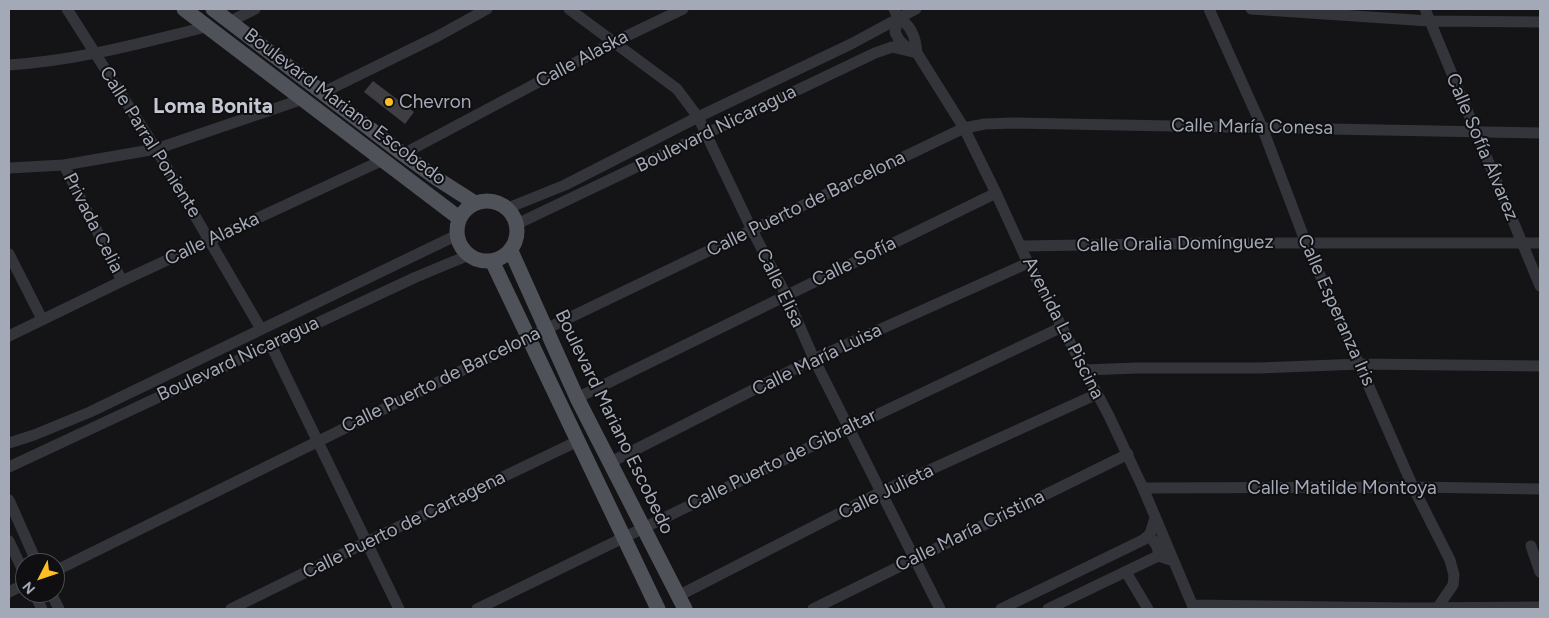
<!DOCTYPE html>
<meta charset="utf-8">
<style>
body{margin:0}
#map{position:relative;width:1549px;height:618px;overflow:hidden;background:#141416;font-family:Figtree,sans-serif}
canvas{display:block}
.frame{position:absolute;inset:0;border:10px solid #a4a9b7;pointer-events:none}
.north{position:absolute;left:15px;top:553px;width:50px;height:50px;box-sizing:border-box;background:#0f0f11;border:1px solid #4b4d53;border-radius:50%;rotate:229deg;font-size:14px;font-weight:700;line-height:20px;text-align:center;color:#a4a9b7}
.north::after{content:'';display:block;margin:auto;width:18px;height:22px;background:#ffbe22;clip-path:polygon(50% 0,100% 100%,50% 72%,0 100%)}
</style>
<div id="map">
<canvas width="1549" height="618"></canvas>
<div class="frame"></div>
<div class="north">N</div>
</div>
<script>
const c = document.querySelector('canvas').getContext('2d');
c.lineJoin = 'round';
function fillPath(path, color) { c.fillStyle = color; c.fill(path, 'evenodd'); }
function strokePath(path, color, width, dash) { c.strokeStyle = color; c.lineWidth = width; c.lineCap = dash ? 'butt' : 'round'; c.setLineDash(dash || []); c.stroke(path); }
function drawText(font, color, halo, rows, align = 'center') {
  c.font = font + ' Figtree,sans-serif'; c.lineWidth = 4; c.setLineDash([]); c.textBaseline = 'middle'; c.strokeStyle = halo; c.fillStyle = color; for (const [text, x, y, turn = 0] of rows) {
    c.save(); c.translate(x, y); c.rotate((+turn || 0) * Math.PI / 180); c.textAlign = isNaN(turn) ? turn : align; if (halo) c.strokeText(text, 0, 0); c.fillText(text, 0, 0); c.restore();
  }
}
fillPath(new Path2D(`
 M373 81 414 112 405 124 364 92Z`), '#3e3e43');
strokePath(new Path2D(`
 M67 9 156 149 261 329
 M569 9 677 89 698 117 752 230 786 295 814 359 940 609
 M894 9 898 18 895 32 899 40 904 45 917 53 964 128 996 193 1028 263 1109 416 1143 488 1194 609
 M1209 9 1262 127 1306 243 1413 487 1450 560 1454 575 1453 585 1438 607
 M1251 9 1429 21 1540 22
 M1425 9 1540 286
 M229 22 255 9
 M9 65C76 61 141 43 206 27
 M322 93 438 36 487 9
 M403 154 614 42 683 9
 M64 165 122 281
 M9 168 64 165 156 149 303 99
 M508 208 565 185 698 117 851 44 916 9
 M517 224 875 53 892 47 917 53C916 39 912 25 898 18
 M1021 246 1210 243H1540
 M9 254 42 319
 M9 336 122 281 383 160
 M271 345 399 609
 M1084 370 1137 368H1259L1360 364 1540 366
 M577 398 996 193
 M9 443 34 435 90 412 457 235
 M609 463 814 359 1028 263
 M9 467 416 277 469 255
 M1143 488 1413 487 1540 489
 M9 500 37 563
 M1148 537C1156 541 1159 547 1158 556
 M9 541 25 575
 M1531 546 1540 572
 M55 571 546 329 964 128 985 124 1014 123 1540 133
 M1126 572 1148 609
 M9 592 25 584
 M34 593 42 609
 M51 593 59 609
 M678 596 881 492 1097 394
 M1193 605 1407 608 1540 607
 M231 609 367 542 578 441
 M477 609 849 428 1062 327
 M813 609 1128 454
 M1001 609 1143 540 1150 534 1155 518
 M1048 609 1158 556 1174 561`), '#34353b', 11);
strokePath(new Path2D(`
 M184 9 459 218
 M213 9 403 154 436 178 475 203
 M457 231a30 30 0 1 1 60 0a30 30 0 1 1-60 0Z
 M511 251 577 398 685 609
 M492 261 658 609`), '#50525a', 15);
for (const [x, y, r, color] of [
 [389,102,5,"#ffbe22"]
]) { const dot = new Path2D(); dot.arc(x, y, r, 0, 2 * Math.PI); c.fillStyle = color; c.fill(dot); strokePath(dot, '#0f0f11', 2); }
drawText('19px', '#a4a9b7', '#0f0f11', [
 ["Calle Alaska",582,59,-28],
 ["Boulevard Mariano Escobedo",345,107,37],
 ["Calle María Conesa",1252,127,1],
 ["Boulevard Nicaragua",716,129,-26],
 ["Calle Parral Poniente",150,142,58],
 ["Calle Sofía Álvarez",1482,147,67],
 ["Calle Puerto de Barcelona",806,204,-26],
 ["Privada Celia",93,223,63],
 ["Calle Alaska",212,239,-25],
 ["Calle Oralia Domínguez",1175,244,-1],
 ["Calle Sofía",854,262,-26],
 ["Calle Elisa",780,288,64],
 ["Calle Esperanza Iris",1336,310,66],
 ["Avenida La Piscina",1063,328,63],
 ["Boulevard Nicaragua",238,359,-25],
 ["Calle María Luisa",817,360,-26],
 ["Calle Puerto de Barcelona",441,380,-26],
 ["Boulevard Mariano Escobedo",614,422,64],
 ["Calle Puerto de Gibraltar",782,460,-26],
 ["Calle Matilde Montoya",1342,488],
 ["Calle Julieta",886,492,-26],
 ["Calle Puerto de Cartagena",404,525,-26],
 ["Calle María Cristina",970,531,-26]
]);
drawText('19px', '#a4a9b7', '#0f0f11', [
 ["Chevron",399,102]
], 'left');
drawText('bold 21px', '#c5c8d3', '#0f0f11', [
 ["Loma Bonita",213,107]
]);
</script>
